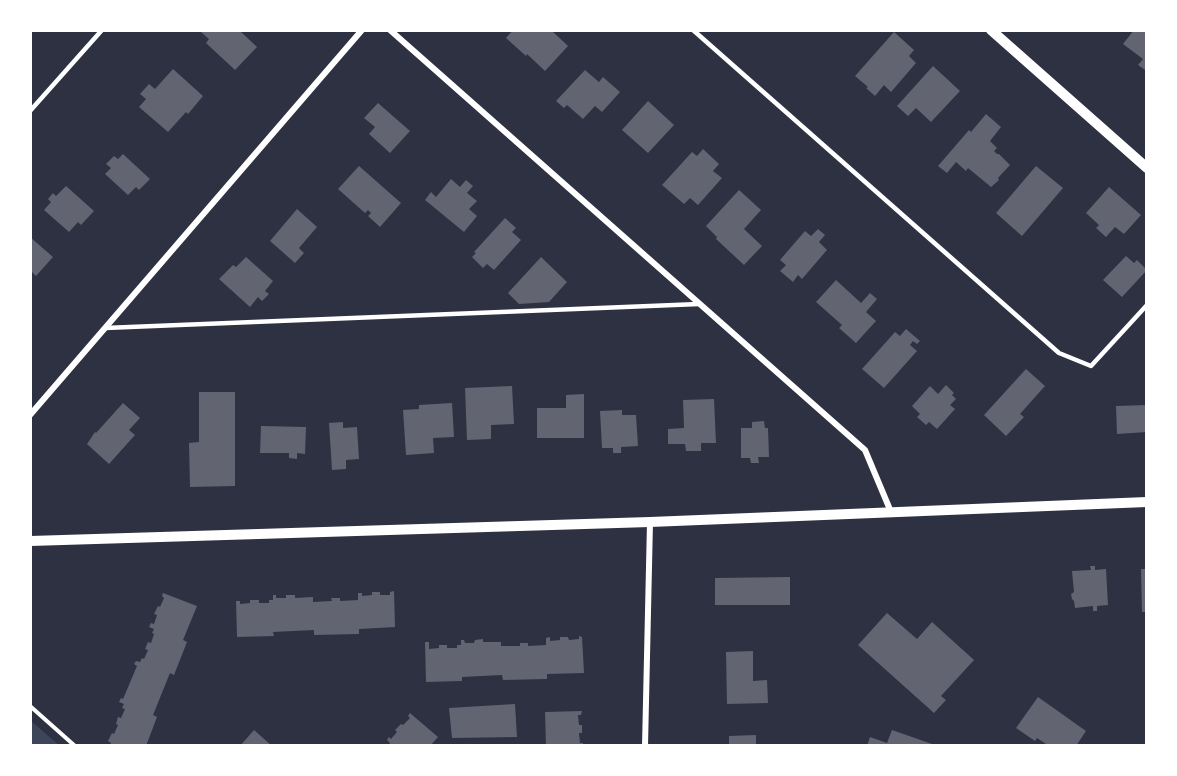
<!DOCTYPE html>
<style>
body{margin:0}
#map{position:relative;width:1177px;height:776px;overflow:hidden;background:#2d3142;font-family:Montserrat,sans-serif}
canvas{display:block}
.frame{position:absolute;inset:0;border:32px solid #fff;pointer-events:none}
</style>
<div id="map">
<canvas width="1177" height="776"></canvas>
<div class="frame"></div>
</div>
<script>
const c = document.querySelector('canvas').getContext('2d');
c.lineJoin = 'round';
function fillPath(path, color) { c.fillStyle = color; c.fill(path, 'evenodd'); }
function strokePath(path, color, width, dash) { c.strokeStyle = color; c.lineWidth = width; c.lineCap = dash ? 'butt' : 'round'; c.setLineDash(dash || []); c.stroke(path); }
fillPath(new Path2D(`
 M30 720 60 746H30Z`), '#3c4559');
fillPath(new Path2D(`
 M202 30H239L257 47 235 70 206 43 209 39 201 32Z
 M513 30H551L568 46 545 71 527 54 526 56 506 38Z
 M1134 30 1136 31 1147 30V67L1145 70 1138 65 1143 59 1123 44Z
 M894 32 914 50 909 56 916 63 891 92 884 85 875 96 866 88 868 87 855 76Z
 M933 66 960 91 931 122 916 108 908 116 897 106Z
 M173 69 203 96 188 114 186 112 168 132 139 107 146 99 140 94 149 84 155 89Z
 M585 70 599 82 603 77 620 92 602 112 595 106 583 119 567 105 564 108 556 101Z
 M648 101 674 125 648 153 622 130Z
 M378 103 410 131 390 153 369 134 375 127 364 118Z
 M986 114 1001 127 990 141 997 148 994 151 997 154H999L1010 165 998 178 999 180 991 187 968 168 966 171 956 162 947 173 938 166 969 130 971 132Z
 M703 149 719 164 713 171 722 178 698 205 690 198 684 204 662 185 692 152 697 156Z
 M123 154 150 179 139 190 136 187 128 195 105 174 111 168 106 164 114 156 118 159Z
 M359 166 401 203 380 227 368 216 371 213 368 210 365 213 338 189Z
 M1036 166 1063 188 1022 236 996 213Z
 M451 179 460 187 466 180 473 186 467 193 477 201 469 209 477 216 464 232 425 200 431 192 436 197Z
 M66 186 94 211 81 225 78 222 69 232 44 210 51 202 48 199 53 193 56 196Z
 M1109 187 1141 215 1124 234 1115 227 1106 237 1096 228 1099 225 1086 213Z
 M739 190 761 210 744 229 762 246 744 265 716 239 717 237 706 226Z
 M297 209 317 227 299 248 304 253 295 263 270 241Z
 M505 218 516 228 512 232 521 240 494 270 487 264 483 268 472 257 476 253 474 252Z
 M818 229 825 235 819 242 827 250 802 279 798 275 793 282 780 271 786 265 780 260 805 231 811 236Z
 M30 237 53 257 36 276 30 270Z
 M1126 256 1134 263 1137 260 1147 270 1122 297 1103 280Z
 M246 257 273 281 265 291 269 294 262 301 258 297 250 307 219 279 233 265 236 267Z
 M541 257 567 282 549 302 519 304 508 293Z
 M836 280 861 303 870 293 877 299 866 312 876 321 856 343 839 328 842 325 816 302Z
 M906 329 920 341 917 344 913 341 910 345 917 351 884 388 862 369 895 332 900 336Z
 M1026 369 1045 386 1020 414 1024 417 1006 436 984 415Z
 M946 385 954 393 952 395 956 399 950 405 955 409 937 429 929 422 926 425 917 417 920 414 912 406 930 386 938 394Z
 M512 386 514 424 491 425V439L467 440 465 388Z
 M199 392H235V486L190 487 189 443 199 442Z
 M584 394V438H537V408H566V395Z
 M714 399 716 443H701V451H686L685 444H668V429L684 428 683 400Z
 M123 403 140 418 129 430 135 435 109 464 87 444 95 432 96 433Z
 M452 403 454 437 433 438 434 453 406 455 403 410 419 409V405Z
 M1147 405V432L1117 434 1116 406Z
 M622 410V415H636L638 446 621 447V453H613V448H602L600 411Z
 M764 421 765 428H768L769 457H758L759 463H751L750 458H741V428H752V422Z
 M343 422V428L357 427 359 459 346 460V469L332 470 329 423Z
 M261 426 306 427 305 454 297 453V459L289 458V453H260Z
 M1090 566H1095V570L1106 569 1108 605 1097 606V611H1093V606L1075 608 1074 601 1072 599 1071 594 1074 592 1072 571 1091 570Z
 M1141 569H1147V612H1142Z
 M790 577V605H715V578Z
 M394 591 395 627 359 629V634L314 635V630L273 632 274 636 237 637 236 601H240V604L250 603V600H259V603H269V600H273V595H276V598H286V595H295V598L313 597V602L332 601 331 598H340V601L358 600V593H362V596L372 595V592H380V595H390V592Z
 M163 593 197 606 183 640 187 642 174 675 170 673 153 715 157 717 146 746H110L111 743 108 741 112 733 114 734 118 725 116 724 118 717 121 718 125 709 122 708 124 704 119 702 121 698 123 699 137 666 134 664 136 661 140 662 142 658 144 659 148 650 145 649 148 642 151 643 154 634 152 633 154 629 149 627 151 623 154 624 157 615 154 614 158 606 160 607 164 598 162 596Z
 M887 613 917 639 932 622 974 660 941 696 946 700 934 713 858 645Z
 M579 636 582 637 584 673 547 674V679L503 680 502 675 462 677V681L426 682 425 642H429V649L439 648V645H447V648H457V645H461V640H464L465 643H474L475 640 483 639V642H501V646H520V643H528V646L546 645V638L550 637V641L560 640V637H568L569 640 579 639Z
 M753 651V681L767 680 768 703 727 704 726 652Z
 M1038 697 1086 731 1076 746H1049L1037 738 1035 741 1016 728Z
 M515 704 517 737 452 738 449 708Z
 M582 711 581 715H578L579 725H582V733H579L580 743H583V746H546L545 712Z
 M410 713 438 737 430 746H388L390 743 387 740 389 737 391 739 397 732 395 730 401 724 403 725 410 718 408 716Z
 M254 730 272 746H240Z
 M892 730 932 744V746H867L870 737 887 743Z
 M756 735V746H729V736Z`), '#626471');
strokePath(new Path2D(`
 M30 706 75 746`), '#fff', 4);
strokePath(new Path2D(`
 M693 30 1059 353 1091 366 1147 305
 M30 111 102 30
 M105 328 699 304`), '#fff', 4.5);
strokePath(new Path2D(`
 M390 30 865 450 891 512
 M30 415 362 30
 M645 746 650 522`), '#fff', 6);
strokePath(new Path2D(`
 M991 30 1147 168
 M30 541 650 522 1147 502`), '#fff', 10);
</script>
